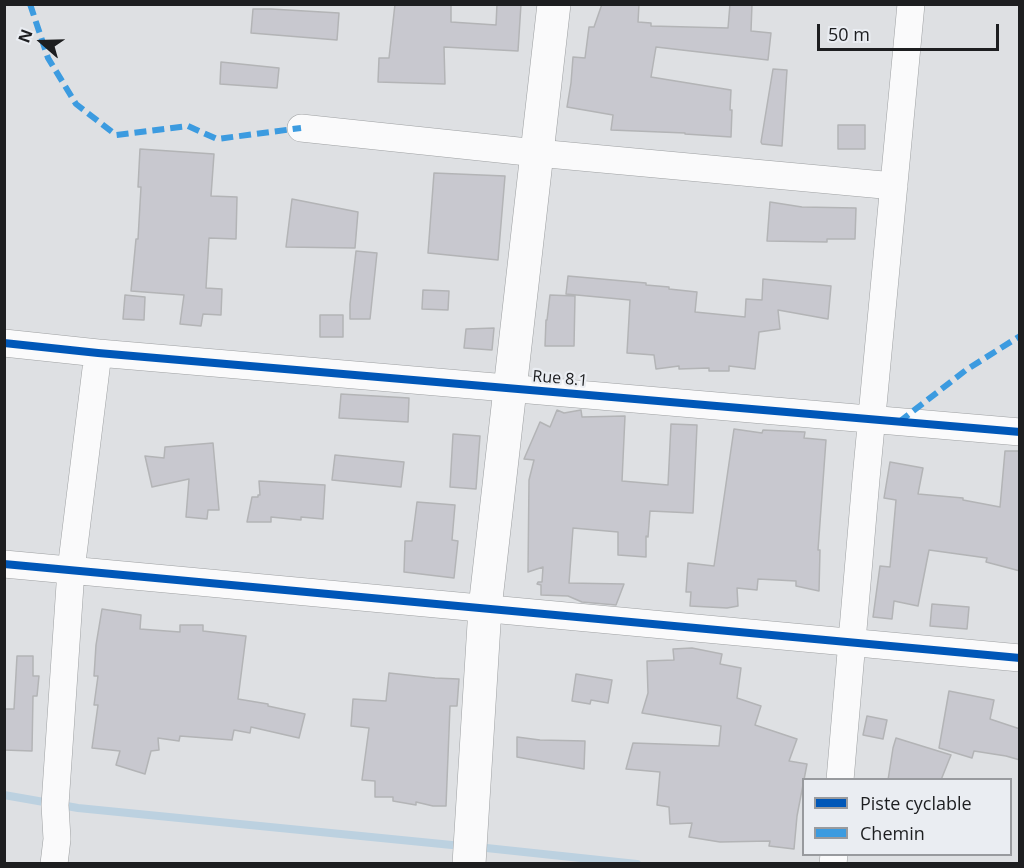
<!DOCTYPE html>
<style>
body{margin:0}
#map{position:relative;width:1024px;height:868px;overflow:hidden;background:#dee0e3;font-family:"Open Sans",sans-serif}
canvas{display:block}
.frame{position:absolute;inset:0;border:6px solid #1d1e20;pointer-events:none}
.legend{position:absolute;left:802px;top:778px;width:210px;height:78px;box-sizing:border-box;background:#eaedf2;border:2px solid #989a9e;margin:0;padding:8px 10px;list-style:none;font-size:18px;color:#1d1e20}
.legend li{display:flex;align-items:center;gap:12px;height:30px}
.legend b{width:30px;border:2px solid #989a9e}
.north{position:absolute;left:12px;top:12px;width:60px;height:60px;-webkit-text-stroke:4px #eaedf2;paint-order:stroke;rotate:290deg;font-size:16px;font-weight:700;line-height:24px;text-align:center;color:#1d1e20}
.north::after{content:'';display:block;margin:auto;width:21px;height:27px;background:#1d1e20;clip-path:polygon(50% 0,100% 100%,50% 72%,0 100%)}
.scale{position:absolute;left:817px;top:24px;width:182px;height:27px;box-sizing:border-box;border:3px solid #1d1e20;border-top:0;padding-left:8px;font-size:18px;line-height:21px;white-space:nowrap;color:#1d1e20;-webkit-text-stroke:4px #eaedf2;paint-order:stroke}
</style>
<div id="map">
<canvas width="1024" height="868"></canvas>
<div class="frame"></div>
<ul class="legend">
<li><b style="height:8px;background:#0057b8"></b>Piste cyclable</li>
<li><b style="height:8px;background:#3c9be0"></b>Chemin</li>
</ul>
<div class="north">N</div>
<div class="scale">50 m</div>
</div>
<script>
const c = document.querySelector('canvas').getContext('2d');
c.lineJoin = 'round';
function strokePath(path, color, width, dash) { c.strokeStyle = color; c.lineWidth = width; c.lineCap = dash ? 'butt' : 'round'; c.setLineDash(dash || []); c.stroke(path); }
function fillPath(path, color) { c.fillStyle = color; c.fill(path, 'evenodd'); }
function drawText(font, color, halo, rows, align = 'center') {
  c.font = font + ' "Open Sans",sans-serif'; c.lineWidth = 4.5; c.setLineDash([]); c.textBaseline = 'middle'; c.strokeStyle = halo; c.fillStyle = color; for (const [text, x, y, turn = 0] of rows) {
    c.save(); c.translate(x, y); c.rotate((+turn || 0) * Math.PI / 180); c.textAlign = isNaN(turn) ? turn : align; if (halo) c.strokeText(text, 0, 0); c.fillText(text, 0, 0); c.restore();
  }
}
strokePath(new Path2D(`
 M4 795 78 808 462 846
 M477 847 637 864`), '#bcd1e0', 8);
const building = new Path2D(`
 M395 4H451V22L496 25 497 4H521L518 51 444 47 445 84 378 82 379 58H389Z
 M602 4H639L638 22 651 23V26L728 28 730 4H752L751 31 771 33 768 60 656 47 651 77 731 90 730 110H732L731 137 685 134V133L611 130 613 115 567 107 571 83 573 57 585 58 589 27H594Z
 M253 9H271L339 13 337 40 251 33Z
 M221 62 279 68 277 88 220 84Z
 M773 69 787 70 782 146 762 144 761 142Z
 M838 125H865V149H838Z
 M140 149 214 154 211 196 237 197 236 239 209 238 206 288 222 289 221 315 203 314 201 326 180 324 184 295 131 291 136 239H138L141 187H138Z
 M434 173 505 176 498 260 428 253Z
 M292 199 358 212 355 248 286 247Z
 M770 202 802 207 856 208 855 239H827V242L767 241Z
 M356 251 377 253 370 319H350V304Z
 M568 276 646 283V285L669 287V289L697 292 695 312 745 317 746 299 762 300 763 279 831 286 828 319 778 310 780 329 759 332 755 369 729 366V371H709V368L679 369V366L656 369 654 355 627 353 630 300 566 294Z
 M423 290 449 291 448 310 422 309Z
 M125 295 145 297 144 320 123 319Z
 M550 295 575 296 574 346H545L546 320H547Z
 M320 315H343V337H320Z
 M494 328 492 350 464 348 466 329Z
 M341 394 409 398 408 422 339 418Z
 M557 410 564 413 581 410 582 417 625 416 622 481 668 485 671 424 697 425 693 513 650 511 648 537 646 536V557L618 555V532L573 528 569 583 624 584 616 605 582 602 568 596 541 595V585L537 584 538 582H542L543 567 528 572 529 480 534 460 524 459 540 422 550 427Z
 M734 429 762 433 763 430 805 432 804 438 826 440 818 550H820L819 591 796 586V581L758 579 757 590 737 588 738 606 727 608 690 606 691 592H686L688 563 714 566Z
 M453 434 480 436 476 489 450 487Z
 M213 443 219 510H208L207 519 186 517 189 479 152 487 145 456 164 458 165 447Z
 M1005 451H1020V571L986 562 987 558 929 550 918 606 894 601 892 619 873 617 880 566 890 567 896 500 884 498 890 462 923 468 918 494 963 498V500L1000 507Z
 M335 455 404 462 401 487 332 480Z
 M259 481 325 485 323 519 301 517V520L271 517V522H247L252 497H258V495H260Z
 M417 502 455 505 452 540 458 541 454 578 404 572 405 541H412Z
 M932 604 969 607 967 629 930 626Z
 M102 609 141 615 140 629 180 632V625H203V631L246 636 238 699 268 704V706L305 714 299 738 251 727 250 733 234 730 232 740 180 736 179 741 158 738 159 750 151 751 145 774 116 765 120 751 92 748 98 705H94L98 676H94L96 645Z
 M692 648 722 654 720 664 741 668 737 698 761 706 755 725 797 739 789 761 807 764 797 816 794 849 769 846 770 841 720 842 689 837 692 823 670 824 669 807 657 805 660 772 626 769 633 743 719 746 721 726 642 713 648 693 647 661 674 660 673 649Z
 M17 656H33V676H39L37 696H33L32 751 4 750V709H14Z
 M389 673 435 678 459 679 457 706H450L446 806H433L416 802V805L393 801V797H375V781L362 780 369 728 351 726 353 699 386 701Z
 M576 674 612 680 608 703 591 700 590 704 572 701Z
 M949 691 994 700 990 719 1020 729V760L1006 756 974 751 972 758 939 748Z
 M867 716 887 720 883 739 863 735Z
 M517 737 540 740 585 741 584 769 517 757Z
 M896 738 951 755 941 780H888L893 748Z`);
fillPath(building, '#c8c8cf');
strokePath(building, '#b3b4b6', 1.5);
const minor = new Path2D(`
 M301 128 537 153 894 186
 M4 343 98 353 1020 432
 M4 564 1020 658
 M840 780 866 479 911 4
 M54 864 57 839 55 805 71 570 98 353
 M833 864 834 854`);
const tertiary = new Path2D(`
 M469 864 485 608 554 4`);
strokePath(minor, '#9ea0a2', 28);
strokePath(tertiary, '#9ea0a2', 34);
strokePath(minor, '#fafafb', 27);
strokePath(tertiary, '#fafafb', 33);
strokePath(new Path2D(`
 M30 4 48 58 76 104 116 135 188 126 217 139 301 128
 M899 422 966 370 1020 336`), '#3c9be0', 6, [12, 6]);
strokePath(new Path2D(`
 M4 343 98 353 1020 432
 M4 564 1020 658`), '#0057b8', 8);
drawText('16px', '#1d1e20', '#eaedf2', [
 ["Rue 8.1",560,379,5]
]);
</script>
